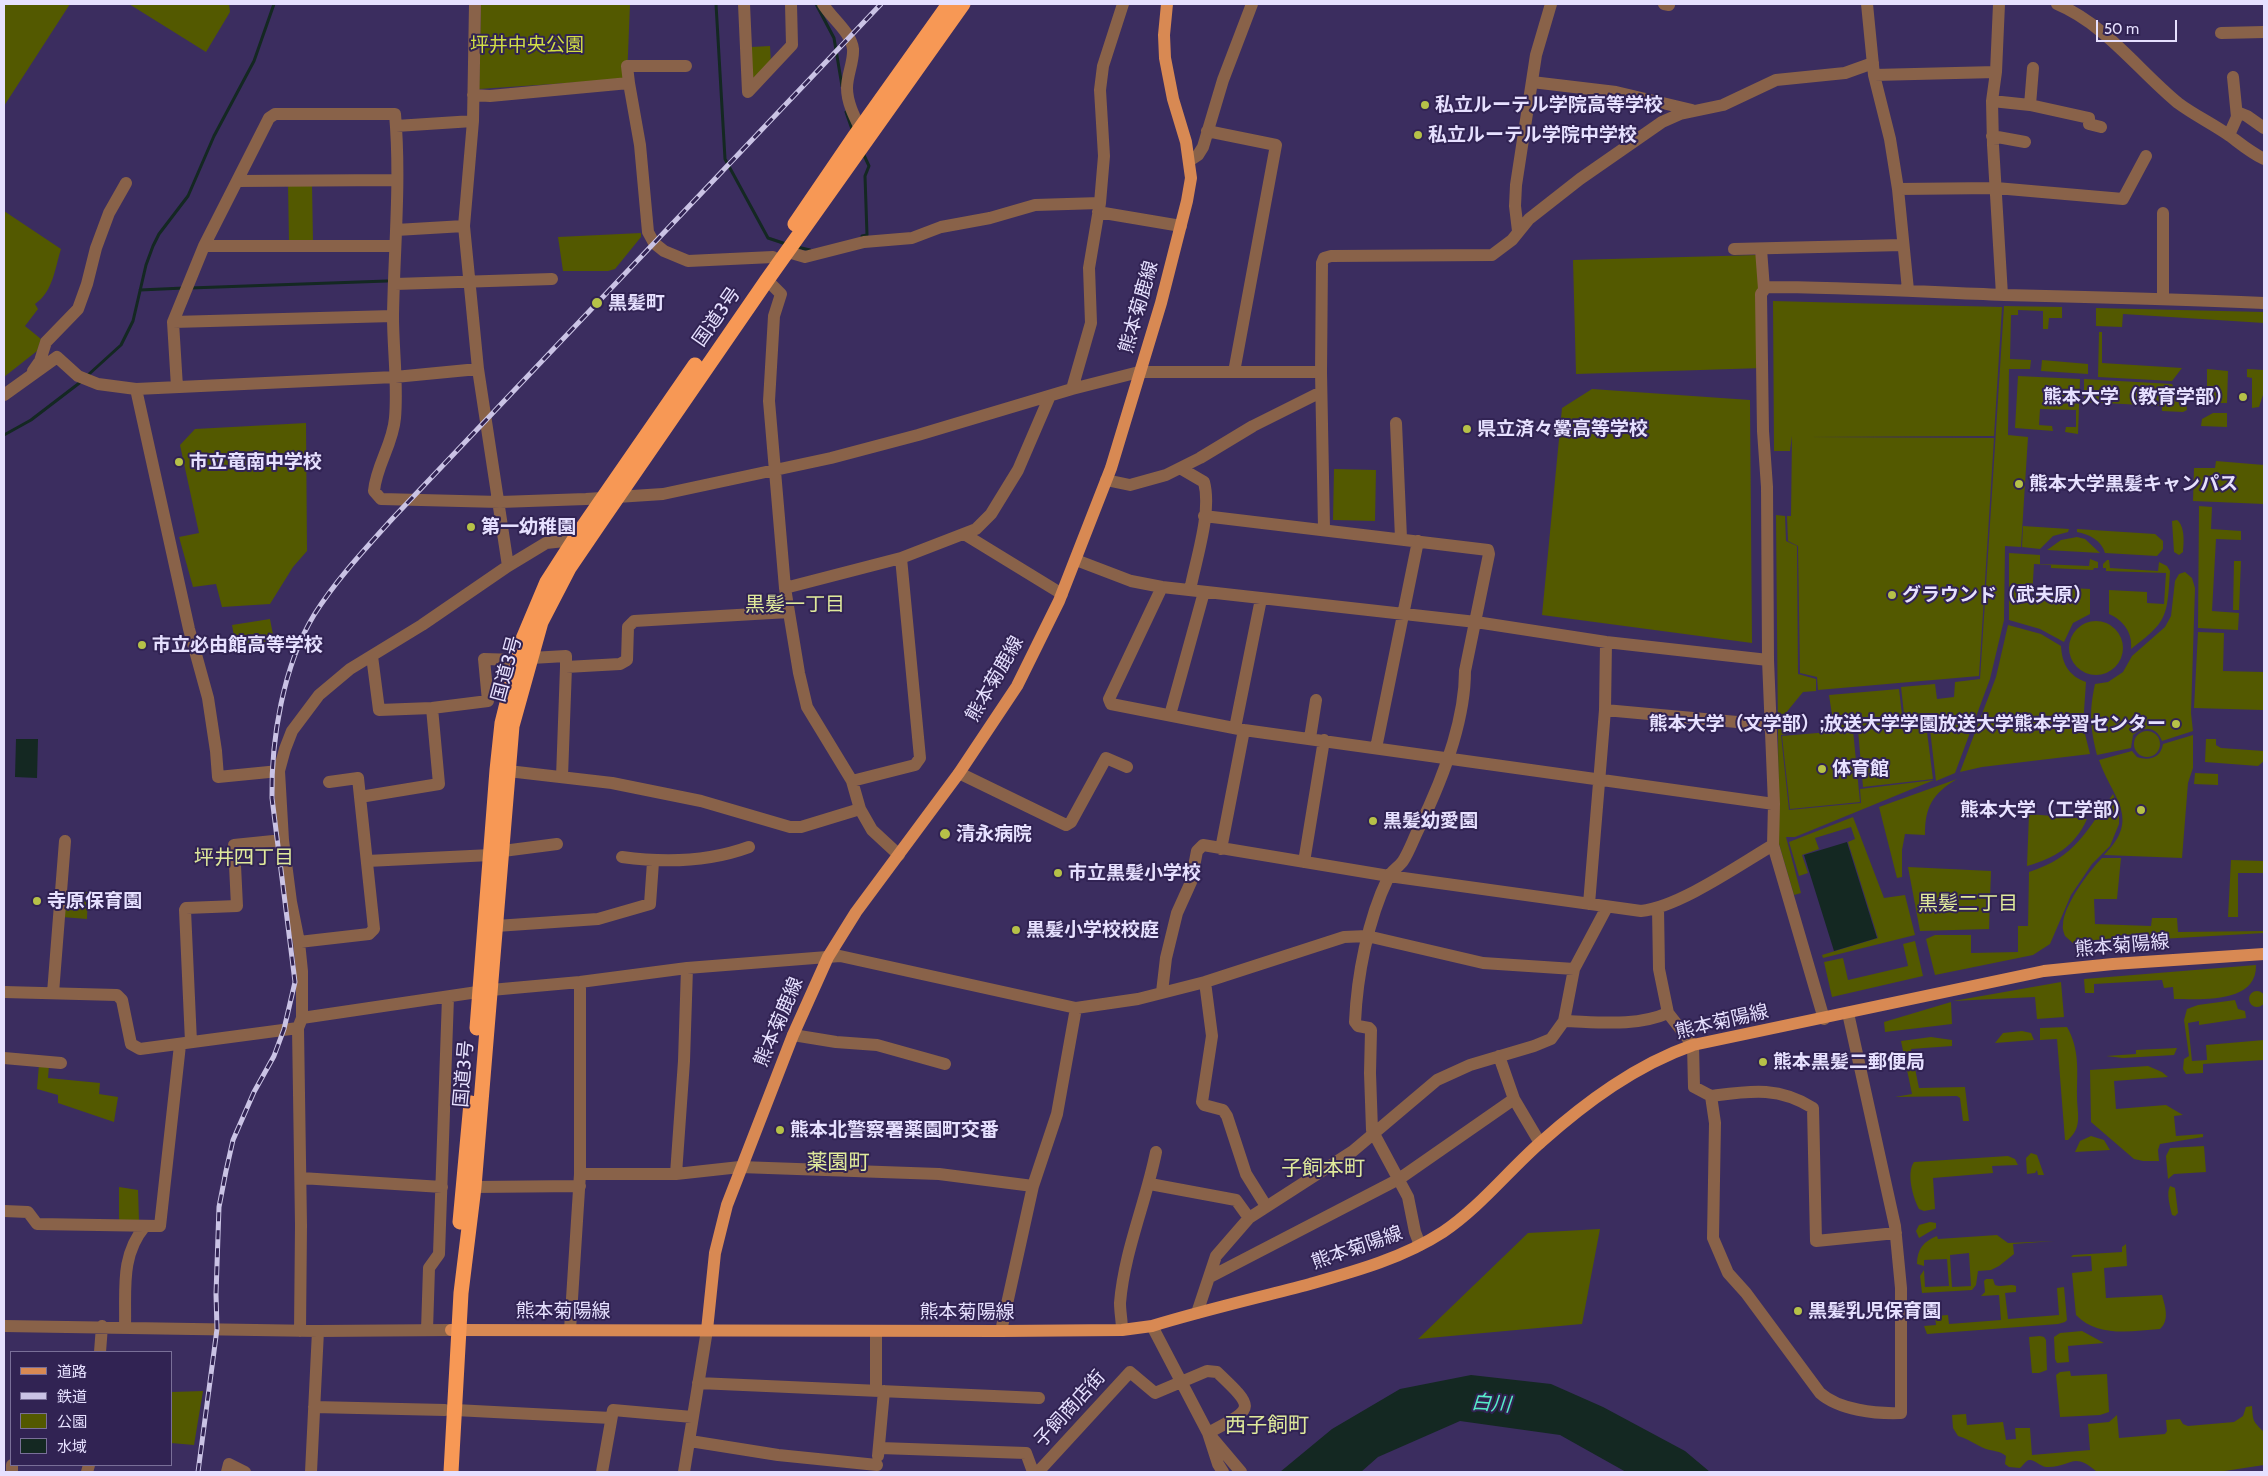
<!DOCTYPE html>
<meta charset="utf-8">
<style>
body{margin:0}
#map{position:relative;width:2268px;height:1476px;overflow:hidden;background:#3b2d5f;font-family:Cabin,"Noto Sans JP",sans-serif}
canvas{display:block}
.frame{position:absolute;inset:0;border:5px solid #e6e0ff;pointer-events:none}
.legend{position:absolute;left:10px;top:1351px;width:162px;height:115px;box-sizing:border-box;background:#312353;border:1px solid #796f98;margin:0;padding:6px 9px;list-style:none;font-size:15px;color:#e6e0ff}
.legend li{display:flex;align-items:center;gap:10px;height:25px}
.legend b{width:25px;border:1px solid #796f98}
.scale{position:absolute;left:2096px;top:20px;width:81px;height:22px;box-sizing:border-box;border:2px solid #e6e0ff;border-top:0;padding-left:6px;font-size:15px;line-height:18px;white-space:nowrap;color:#e6e0ff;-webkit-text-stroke:4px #312353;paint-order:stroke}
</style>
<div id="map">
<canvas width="2268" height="1476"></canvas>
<div class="frame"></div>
<ul class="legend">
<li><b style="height:6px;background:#d88953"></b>道路</li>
<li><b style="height:6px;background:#cac3e5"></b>鉄道</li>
<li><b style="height:14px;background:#535900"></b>公園</li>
<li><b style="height:14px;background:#142822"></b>水域</li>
</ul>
<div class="scale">50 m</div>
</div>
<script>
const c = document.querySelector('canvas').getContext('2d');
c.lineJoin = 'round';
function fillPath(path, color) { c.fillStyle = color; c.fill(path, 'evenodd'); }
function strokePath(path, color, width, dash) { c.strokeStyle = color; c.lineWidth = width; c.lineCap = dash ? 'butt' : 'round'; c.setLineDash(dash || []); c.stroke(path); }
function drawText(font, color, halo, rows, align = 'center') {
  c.font = font + ' Cabin,"Noto Sans JP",sans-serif'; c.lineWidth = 4; c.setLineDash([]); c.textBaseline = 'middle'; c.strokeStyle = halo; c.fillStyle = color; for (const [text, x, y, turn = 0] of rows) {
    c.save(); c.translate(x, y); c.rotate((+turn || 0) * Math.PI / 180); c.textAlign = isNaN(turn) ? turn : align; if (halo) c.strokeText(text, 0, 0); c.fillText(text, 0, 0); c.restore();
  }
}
fillPath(new Path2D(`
 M4 4H70L4 106Z
 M129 4H229L230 12 206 52Z
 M481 4H630L627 79 479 89Z
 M770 46 771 63 757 79 752 77 751 47Z
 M288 184H312L313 242H289Z
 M4 211 61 249C55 268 53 292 35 304L38 309 25 326 41 339 37 351 4 377Z
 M641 233V237L615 269 608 271H563L558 237Z
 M1759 255 1763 368 1576 374 1573 260Z
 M1773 301 2002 307 1994 436 1807 437 1994 438 1979 676 1818 690 1817 677 1800 673 1798 546 1788 541 1787 516H1791L1792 436 1790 451H1774Z
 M2004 306 2062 307V318H2049L2048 329H2043V311L2018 310V315H2011L2010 359 2031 360 2030 369H2009L2008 435 2028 437 2021 547 2005 546 2004 620 1990 679 1955 773 1936 781 1929 721 1905 723 1901 687 1935 684 1937 699 1954 697 1955 682 1980 679Z
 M2096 308 2264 312V323L2123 314 2122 327 2096 326Z
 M2099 332H2102V363L2182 368 2172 381 2098 377Z
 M2042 360 2088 364V374L2041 371Z
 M2207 369 2228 371 2227 403H2213L2207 399Z
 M2247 369 2264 370V392L2259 407 2252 408V378L2247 377Z
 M2018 376 2080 379 2078 434 2065 432 2066 427H2076V410L2040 409 2039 425 2052 426 2053 431 2015 428Z
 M2084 379 2172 384 2177 394 2186 402 2187 410 2183 412 2162 411V406L2084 402Z
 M1592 389 1750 400 1752 643 1542 615 1562 408Z
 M2227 413V427L2201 426 2202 419 2213 413Z
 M306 423 307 551 293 567 270 604 222 607 216 584 193 587 179 537 199 533 180 445 195 429Z
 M2216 461 2264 465V504L2193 501 2194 468H2215Z
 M1334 469 1376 470 1375 521 1333 520Z
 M2199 506 2212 507 2211 529 2241 531V540L2216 539 2212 611 2239 613 2238 630 2198 628Z
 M1776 515 1785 516 1786 541 1797 546 1798 674 1816 679V691L1803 692 1785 714 1787 734 1781 735 1789 810 1861 803 1860 789 1934 780 1795 837H1786L1801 893 1794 895 1779 844Z
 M2177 520C2185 526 2184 542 2183 552L2179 555 2174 552 2172 521Z
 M2023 526 2069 529 2068 532 2053 536 2040 549 2022 547Z
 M2077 529 2155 534 2163 541V549L2157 556 2105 553C2102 541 2089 534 2077 532Z
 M2077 537 2085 539 2100 553 2047 550 2061 540Z
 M2009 553 2040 555V564L2089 566 2090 559 2098 562V568H2094L2093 570 2051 568V565L2034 564 2032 596 2052 597V587L2090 589V614L2073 623 2064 642 2040 629 2009 620Z
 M2107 560H2109L2110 568 2158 571 2159 562 2167 566 2170 571C2167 617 2168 621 2131 649 2133 633 2123 620 2109 614V590L2147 592V603L2164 604 2166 573 2106 571V568H2103V564Z
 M2234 561H2241L2239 610H2233Z
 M2185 572 2192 578 2195 588 2191 713 2193 731 2162 741C2157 727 2144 725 2133 735L2131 748 2097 755C2090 727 2089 712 2095 684L2108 682 2123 672 2132 656 2165 627 2171 616 2175 581 2179 574Z
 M270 619 274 640 236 647 232 625Z
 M2069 648a27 27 0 1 1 54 0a27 27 0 1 1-54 0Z
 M2008 625 2041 634 2061 646C2062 664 2069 676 2086 682L2083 726 2090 754 1982 767 1960 772 1996 677Z
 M2198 632 2224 633 2223 671 2264 672 2263 710 2194 708Z
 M1899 689 1903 723 1834 728 1829 695Z
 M1926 724 1933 779 1863 787 1858 730Z
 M1853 730 1860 802 1790 809 1782 736Z
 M2134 744a13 13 0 1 1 26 0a13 13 0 1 1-26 0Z
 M2193 735V768L2188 783 2182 858 2104 855C2142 818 2112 798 2099 760L2132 751 2137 757C2149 761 2161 758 2163 744Z
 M2206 739H2216V745L2221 748 2264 751V761L2258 766 2205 762Z
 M2195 773 2218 774V785L2194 784Z
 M1957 779C1932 794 1925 807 1925 835L1905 834 1902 850V877L1897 878 1879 807Z
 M2113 794 2119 809V824L2110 846 2092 864 2071 895 2050 944 2033 955 1935 975 1926 939 1935 935H1971V953L2018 952V926H2028L2029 872C2076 857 2086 831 2113 794Z
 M2029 814 2087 819C2075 846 2055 858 2027 866Z
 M1853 817 1884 898 1905 895 1915 935 1823 958 1822 955 1878 938 1848 842 1855 839 1851 827 1815 838 1819 849 1802 855 1808 873 1799 876 1789 842Z
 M2102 858H2121L2117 899H2094L2095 924 2151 926 2152 918H2177L2178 932 2264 931V933L2074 944 2065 936C2064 933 2062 928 2063 925 2063 906 2089 871 2102 858Z
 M2231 860 2264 861V877V873H2238V917H2228Z
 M1908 867 1991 871 1989 929 1920 931Z
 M64 891 88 892 87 919 62 917Z
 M1915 941 1923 976 1832 997 1824 962 1843 958 1848 980 1908 966 1903 944Z
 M2256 965C2257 1004 2201 999 2174 999L2173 987 2164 988 2162 980 2094 984V993H2085L2084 979Z
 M2061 982 2064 1017 2037 1019 2035 997 1953 1001Z
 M2249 999a8 8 0 1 1 16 0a8 8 0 1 1-16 0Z
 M2235 1000 2238 1009 2245 1011 2246 1018 2199 1025V1021L2188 1023 2192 1061 2207 1060 2206 1045 2264 1040V1060L2203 1064V1073L2186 1074 2183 1069 2184 1059 2189 1056 2184 1020 2187 1009 2198 1005Z
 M1951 1002 1952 1024 1885 1032 1884 1022Z
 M2067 1027C2080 1050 2077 1071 2077 1096 2077 1113 2083 1127 2068 1140H2065L2057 1039 2040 1040V1028Z
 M2022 1031 2031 1033 2034 1040 1995 1043 2003 1033Z
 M1931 1037 1952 1040V1046L1911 1049 1919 1088 1965 1087 1969 1121H1963L1960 1098 1957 1096 1895 1097 1912 1094 1901 1041Z
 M2177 1048 2174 1055 2123 1058 2106 1056 2136 1054V1050Z
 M39 1064 49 1066 48 1078 100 1083 99 1094 118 1097 114 1122 58 1103V1095L37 1089Z
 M2148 1066 2162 1072 2168 1077 2114 1081 2116 1109 2166 1105 2183 1115 2174 1116 2176 1136 2203 1134V1137L2160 1144 2158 1150 2159 1161H2143L2134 1159 2091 1122 2090 1070Z
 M2091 1136 2104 1140 2110 1150 2075 1152 2080 1141Z
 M2204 1146 2206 1172 2174 1174 2168 1179 2166 1156 2170 1148Z
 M2031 1153 2037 1155 2044 1175H2038L2037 1170 2035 1173 2027 1174 2026 1158Z
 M2008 1156 2015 1159 2018 1165 1992 1166 1993 1173 1933 1178 1935 1209 1924 1211 1919 1209C1913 1198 1906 1173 1914 1162Z
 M2170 1186 2175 1188 2178 1213 2175 1216 2172 1215C2170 1206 2166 1193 2170 1186Z
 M119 1187 138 1190 139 1221H119Z
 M1930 1222 1936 1223V1228L1919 1238 1916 1231 1919 1225Z
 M1600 1229 1582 1324 1418 1339 1528 1233Z
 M1997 1235 2008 1243 2055 1241 2013 1244 2014 1254 1999 1266 1991 1270 1978 1271 1976 1285 1972 1290 1922 1293 1920 1276 1924 1270 1925 1287 1949 1286 1947 1259 1924 1260V1266L1917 1264C1917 1249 1924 1241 1937 1236L1938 1239ZM1969 1253 1971 1286 1952 1287 1950 1255Z
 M2126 1244 2127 1266 2104 1268 2106 1298 2162 1295C2165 1306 2170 1320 2160 1329 2132 1331 2098 1338 2076 1315L2072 1273 2092 1271 2091 1256 2071 1257 2073 1255 2122 1252V1247Z
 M1986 1279H1993L1995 1285C2002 1288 2010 1283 2016 1286V1292L2005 1293 2008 1319 2059 1315 2057 1288 2064 1287 2067 1320 2065 1322 2058 1324 1927 1334 1924 1326 1936 1325 1935 1316 1948 1315 1949 1324 2001 1320 1999 1295 1981 1296 1985 1292 1984 1281Z
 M2082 1331 2104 1343 2068 1346 2069 1362 2057 1363 2055 1359 2054 1337 2060 1333Z
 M2040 1336 2044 1337 2046 1340 2047 1370 2039 1373H2032L2029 1337Z
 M2070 1371 2071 1376 2107 1374 2109 1412 2100 1415 2060 1417 2056 1375 2060 1372Z
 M203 1391 194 1445 171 1443V1392Z
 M2252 1406C2253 1422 2253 1421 2264 1432V1465L2218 1472H2097C2072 1450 2072 1468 2046 1467 2040 1466 2034 1459 2029 1460 2025 1461 2023 1466 2020 1468L2009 1467 2005 1464 2006 1456C2000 1451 1993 1451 1986 1449 1976 1445 1969 1439 1958 1436L1953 1428 1952 1415 1966 1414 1967 1425 2003 1422 2006 1440 2016 1439 2015 1428H2030L2032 1455 2090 1450 2088 1424 2109 1422 2117 1415 2119 1438 2165 1434 2167 1431 2166 1420 2180 1419 2183 1424 2188 1426 2234 1422 2243 1416 2246 1407Z`), '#535900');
fillPath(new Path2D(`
 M16 739H38L37 778 15 777Z
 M1847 842 1877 938 1834 951 1804 855Z
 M1471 1375 1551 1384 1603 1407 1685 1451 1710 1472H1626L1560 1435 1460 1421 1378 1457 1361 1472H1280L1332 1429 1400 1389Z`), '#142822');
strokePath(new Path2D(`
 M716 4 725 159 768 238 786 244
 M816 4 834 38 842 86
 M846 112 853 132
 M862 236 867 235 865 176 869 166 863 153
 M797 247 810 250
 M190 288 387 281
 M140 290 184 288
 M88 375 121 345 133 321 146 265 153 246 159 234 188 196 214 136 254 61 274 4
 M4 435 31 420 82 381`), '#142822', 3);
strokePath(new Path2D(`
 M475 4 473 121 464 226 478 369 508 566
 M744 4 748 92 792 45 791 4
 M823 4C831 18 851 32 853 49 854 61 847 75 847 88 847 102 854 116 860 128
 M1664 4 1669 5
 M1867 4 1874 75 1890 139 1898 189 1908 290
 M1999 4 1996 72 1992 101 1993 145 2002 295
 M2057 4C2105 24 2138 70 2178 103 2194 115 2213 124 2230 136 2242 145 2250 152 2264 159
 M2221 33 2264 32
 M1874 75 1996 72
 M1532 82 1616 92 1692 110
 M629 83 627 66H686
 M473 95 490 96 629 83 640 145 648 232 654 243 664 251 688 261 773 257
 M1992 101 2030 105 2089 118V124L2101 127
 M2030 105 2033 68
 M2237 112 2247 116 2264 128
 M396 126 473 121
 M1207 131 1276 145 1234 372
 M2229 135 2237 117 2233 77
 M1992 136 2025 142
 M1189 161 1198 155 1203 147 1223 80 1252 4
 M237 181 396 180
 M1898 189 1996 188 2123 199 2146 156
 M1098 212 1181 226
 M2163 213V298
 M396 230 464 226
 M1518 231 1515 206 1516 185 1536 55 1551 4
 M204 246H395
 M1734 249 1903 245
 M1761 249 1764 289
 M788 252 805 257 864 242 912 238 941 227 990 218 1035 205 1100 203
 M767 280 781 294 774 316 769 401 785 588 799 673 807 707 852 781 860 809 872 830 899 855
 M395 284 552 279
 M173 322 393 316
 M33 371 40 361 46 342 78 309 87 284 96 248 109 213 126 183
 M177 387 173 322 204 246 269 118 275 114H395C401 181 394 249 393 316 393 350 398 384 395 418 393 444 376 466 374 491L381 499 500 502 586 499 663 494 831 458 918 435 1072 389 1139 372H1321
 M136 389 189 629 208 698 216 751 218 777 279 771
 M1072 389 1091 323 1089 268 1100 203 1104 156 1100 90 1103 66 1123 4
 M4 395 57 357 78 376 98 384 136 389 395 377 478 369
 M1396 423 1401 538
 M1180 468 1204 482C1212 512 1196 559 1190 590
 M1106 480 1130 485 1166 475 1200 458 1253 426 1321 392
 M1204 516 1488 550 1489 554 1465 671C1465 724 1441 783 1418 830 1413 840 1409 852 1403 861 1399 867 1391 871 1388 878 1368 919 1357 976 1355 1022L1358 1026 1369 1028 1371 1030 1370 1073 1372 1130 1408 1197 1415 1232 1420 1245
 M1324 529 1321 372 1322 263 1324 258 1331 256 1492 255 1512 240 1529 219 1580 179 1662 122 1680 114 1723 105 1776 80 1845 73 1873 63
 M964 534 1062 594
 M1076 560 1131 581 1162 587 1476 622 1606 642 1768 660
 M1162 587 1109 699 1111 704 1244 730 1774 804
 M785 588 901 558 976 529 991 514 1018 470 1049 398
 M372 656 379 710 432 708 488 701 484 659 517 660
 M531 658 566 656V667L620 664 627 660 628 627 634 621 789 612
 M1605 710 1770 725
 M1170 715 1204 592
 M1235 728 1261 599
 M1310 738 1316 700
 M1376 748 1418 541
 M508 771 612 783 701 801 790 827H801L860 809
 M959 773 1066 825 1071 822 1106 758 1127 767
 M562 777 566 667
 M852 781 915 765 920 758 901 558
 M360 797 439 784 432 708
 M1221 849 1244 730
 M503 851 557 844
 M622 857C665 863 708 862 749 847
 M367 861 491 855
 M1304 862 1324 740
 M1589 904 1605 710 1606 642
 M1658 908 1659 969 1668 1013 1693 1045 1694 1087 1711 1096 1715 1123 1713 1238 1728 1273 1746 1293 1820 1393C1839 1410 1876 1414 1901 1413V1288L1895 1226 1848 1013
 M496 926 598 919 650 904 653 862
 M299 942 369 934 374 929 358 778 329 782
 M1205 982 1212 1036 1202 1102 1204 1105 1223 1110 1227 1116 1246 1174 1266 1206
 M4 992 117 995 122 1000 131 1044 140 1049 298 1028
 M1162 992 1166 958 1177 913 1191 882 1197 851 1203 845 1389 876 1641 911C1679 907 1739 865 1773 845
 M53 993 65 841
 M302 1018 491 990 580 982 687 968 840 956 1076 1008 1138 999 1205 982 1344 937 1367 936 1483 963 1574 969
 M1824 1019 1773 845 1774 804 1768 660 1767 487 1763 431 1761 294 1766 287C1845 287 1924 292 2004 295 2091 297 2177 299 2264 303
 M1564 1021C1598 1022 1636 1027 1668 1013
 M793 1035 836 1042 877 1045 945 1064
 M191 1042 185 910 186 908 237 906 234 845 283 840
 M1499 1056 1514 1099 1540 1143
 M4 1058 61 1063
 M1711 1096C1750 1091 1778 1086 1813 1108L1816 1241 1896 1233
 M580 1174H676L740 1167 939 1174 1033 1186
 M676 1174 684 1061 687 968
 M301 1178 442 1187
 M1150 1184 1236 1200 1249 1218
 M474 1187 580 1186
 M4 1211 28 1212 37 1224 160 1226 180 1045
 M1210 1277 1399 1179 1514 1099
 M1197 1313 1216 1256 1249 1218 1353 1151 1437 1080 1470 1065 1534 1046 1551 1039 1564 1021 1574 969 1607 907
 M4 1326 318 1331 451 1330
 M1152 1326 1208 1433 1218 1464 1223 1472
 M125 1327C126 1290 120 1256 145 1226
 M427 1330 429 1268 439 1254 448 997
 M570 1330 580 1174V982
 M1122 1330C1122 1321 1120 1312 1120 1303 1124 1252 1146 1202 1156 1152
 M300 1331 301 1225 298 1028 302 1018V971L299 942 291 902 283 840 279 771 285 749 292 731 319 695 350 669 422 625 508 566 546 543 574 540 580 535
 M876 1331V1389
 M1001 1331 1033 1186 1057 1114 1076 1008
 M100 1352 102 1326
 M698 1383 1039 1398
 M314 1407 445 1410
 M455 1410 611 1418
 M690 1441 778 1455 877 1465
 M880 1448 1026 1453 1033 1472
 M878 1456 884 1391
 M12 1472V1465
 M87 1472 89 1465
 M227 1472 229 1464 245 1472
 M311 1472 318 1331
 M602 1472 613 1410 692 1417
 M684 1472 707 1330
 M1038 1472 1130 1372 1155 1393 1207 1371 1217 1372C1257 1410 1254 1408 1208 1433L1241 1472`), '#896249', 12);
strokePath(new Path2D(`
 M451 1330 1001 1331 1122 1330 1152 1326C1204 1310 1257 1298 1310 1284 1356 1271 1403 1258 1443 1232 1480 1207 1508 1171 1541 1142 1586 1102 1636 1065 1693 1045L2044 971 2113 964 2264 954
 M707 1330 715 1253 727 1205 793 1035 828 957 856 912 959 773 1017 686 1059 601 1111 468 1161 303 1187 201 1191 178 1186 142 1173 99 1165 58 1164 35 1167 4`), '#d88953', 12);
strokePath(new Path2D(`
 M795 224 855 136 949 4
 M477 1028 497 770 502 723 523 639 547 582 574 540 695 365
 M460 1222 471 1103
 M451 1472 461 1293 474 1187 512 726 541 622 569 568 601 521 767 280 963 4`), '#f79855', 15);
const rail = new Path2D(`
 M198 1472 217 1329 216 1294 219 1207 226 1171 233 1140 254 1092 274 1056 284 1029 295 982 272 798C271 740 283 666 314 615 336 580 365 549 393 518L881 4`);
strokePath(rail, '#cac3e5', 5);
strokePath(rail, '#312353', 3, [9]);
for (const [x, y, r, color] of [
 [1425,105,5,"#b6c148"],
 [1418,135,5,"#b6c148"],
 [597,303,6,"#b6c148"],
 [2243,397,5,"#b6c148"],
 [1467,429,5,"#b6c148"],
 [179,462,5,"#b6c148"],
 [2019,484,5,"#b6c148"],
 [471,527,5,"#b6c148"],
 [1892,595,5,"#b6c148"],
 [142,645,5,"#b6c148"],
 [2176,724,5,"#b6c148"],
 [1822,769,5,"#b6c148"],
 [2141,810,5,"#b6c148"],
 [1373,821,5,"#b6c148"],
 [945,834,6,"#b6c148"],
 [1058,873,5,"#b6c148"],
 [37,901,5,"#b6c148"],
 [1016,930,5,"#b6c148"],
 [1763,1062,5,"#b6c148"],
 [780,1130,5,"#b6c148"],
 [1798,1311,5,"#b6c148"]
]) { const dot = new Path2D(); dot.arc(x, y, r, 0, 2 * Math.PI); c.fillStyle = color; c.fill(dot); strokePath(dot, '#312353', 2); }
drawText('19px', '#d1de45', '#312353', [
 ["坪井中央公園",527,45]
]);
drawText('bold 19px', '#e6e0ff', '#312353', [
 ["私立ルーテル学院高等学校",1435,105],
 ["私立ルーテル学院中学校",1428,135],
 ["黒髪町",608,303],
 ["熊本大学（教育学部）",2233,397,"right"],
 ["県立済々黌高等学校",1477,429],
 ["市立竜南中学校",189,462],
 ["熊本大学黒髪キャンパス",2029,484],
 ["第一幼稚園",481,527],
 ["グラウンド（武夫原）",1902,595],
 ["市立必由館高等学校",152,645],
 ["熊本大学（文学部）;放送大学学園放送大学熊本学習センター",2166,724,"right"],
 ["体育館",1832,769],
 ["熊本大学（工学部）",2131,810,"right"],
 ["黒髪幼愛園",1383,821],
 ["清永病院",956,834],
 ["市立黒髪小学校",1068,873],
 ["寺原保育園",47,901],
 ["黒髪小学校校庭",1026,930],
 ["熊本黒髪二郵便局",1773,1062],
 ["熊本北警察署薬園町交番",790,1130],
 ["黒髪乳児保育園",1808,1311]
], 'left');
drawText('19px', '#e6e0ff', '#312353', [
 ["熊本菊鹿線",1139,307,-74],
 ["国道3号",717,317,-55],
 ["国道3号",507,669,-75],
 ["熊本菊鹿線",995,679,-60],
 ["熊本菊陽線",2122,946,-5],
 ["熊本菊鹿線",779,1022,-67],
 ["熊本菊陽線",1722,1022,-13],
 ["国道3号",464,1074,-85],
 ["熊本菊陽線",1357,1248,-19],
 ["熊本菊陽線",563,1311],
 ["熊本菊陽線",967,1312],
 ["子飼商店街",1070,1409,-48]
]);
drawText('20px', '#dfe99b', '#312353', [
 ["黒髪一丁目",795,605],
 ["坪井四丁目",244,858],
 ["黒髪二丁目",1968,904]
]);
drawText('italic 20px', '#57ecc9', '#312353', [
 ["白川",1491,1404,4]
]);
drawText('21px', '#dfe99b', '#312353', [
 ["薬園町",838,1163],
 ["子飼本町",1323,1169],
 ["西子飼町",1267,1426]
]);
</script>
